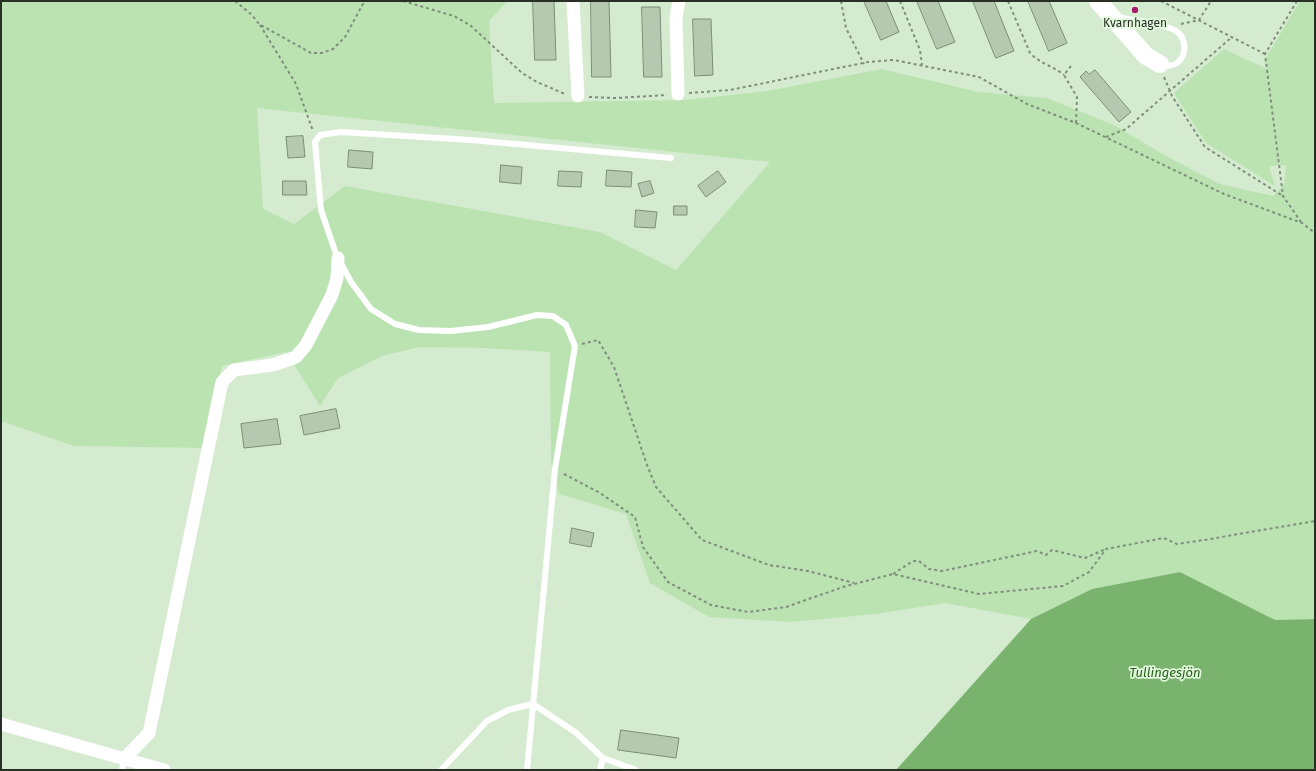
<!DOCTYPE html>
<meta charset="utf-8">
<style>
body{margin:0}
#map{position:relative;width:1316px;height:771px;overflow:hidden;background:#d5ebd0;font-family:"Fira Sans",sans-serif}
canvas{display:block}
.frame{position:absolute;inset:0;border:2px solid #283026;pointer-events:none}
</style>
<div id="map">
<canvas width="1316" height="771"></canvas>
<div class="frame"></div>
</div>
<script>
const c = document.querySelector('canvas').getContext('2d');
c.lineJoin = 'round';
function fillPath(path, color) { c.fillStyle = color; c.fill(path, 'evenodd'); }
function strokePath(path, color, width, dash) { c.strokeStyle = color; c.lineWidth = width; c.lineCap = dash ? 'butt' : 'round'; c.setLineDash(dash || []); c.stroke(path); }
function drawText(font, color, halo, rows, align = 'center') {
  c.font = font + ' "Fira Sans",sans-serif'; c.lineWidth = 3.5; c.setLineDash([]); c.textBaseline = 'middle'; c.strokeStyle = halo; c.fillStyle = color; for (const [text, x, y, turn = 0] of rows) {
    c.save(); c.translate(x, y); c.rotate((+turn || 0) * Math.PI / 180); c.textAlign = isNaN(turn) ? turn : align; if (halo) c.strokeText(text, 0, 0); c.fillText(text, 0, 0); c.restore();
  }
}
fillPath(new Path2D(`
 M1 1H507L489 21 494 103 684 100 767 91 882 69 978 92 1047 98 1116 126 1164 155 1220 184 1273 196 1284 184 1286 165 1269 166 1275 186 1206 143 1174 93 1224 49 1267 69 1264 61 1300 1H1315V619L1275 620 1180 572 1092 589 1031 619 945 603 876 614 791 622 709 617 650 583 626 514 559 494 551 462 550 352 483 348 420 347 382 356 338 378 320 406 286 352 222 366 206 448 74 446 1 421ZM257 108 770 162 676 270 600 232 345 186 294 224 263 209Z`), '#bbe3b2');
fillPath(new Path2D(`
 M1180 572 1275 620 1315 619V770H896L1031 619 1092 589Z`), '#7ab36e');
const building = new Path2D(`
 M533 1H554L556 60H535Z
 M591 1H609L611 77H592Z
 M864 1H886L899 32 881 40Z
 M917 1H938L955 42 937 49Z
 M973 1H994L1014 51 996 58Z
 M1028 1H1049L1067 43 1049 51Z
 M642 7H660L662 77H644Z
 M693 19H711L713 75 695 76Z
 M1095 70 1131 112 1119 122 1080 77 1086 71 1089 74Z
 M303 136 305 157 288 158 286 137Z
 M349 150 373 152 372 169 348 167Z
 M501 165 522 167 521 184 500 182Z
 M607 170 632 172 631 187 606 186Z
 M559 171 582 172 581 187 558 186Z
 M718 171 726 182 706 197 698 186Z
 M283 181H306L307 195H283Z
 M650 181 654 193 642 197 638 184Z
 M674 206H687V215H674Z
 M636 210 657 212 655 228 635 227Z
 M336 409 340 428 304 435 300 416Z
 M277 419 281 444 244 448 241 424Z
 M572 528 594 533 591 547 570 543Z
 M621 730 679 738 676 758 618 750Z`);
fillPath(building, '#b4c9b0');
strokePath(building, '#7a8e76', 1);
strokePath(new Path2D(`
 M235 1 252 15 259 24 311 53H322L333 49 345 37 364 2 366 1
 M403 1 454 16 470 25 522 73 537 82 565 94
 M841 1 846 28 864 64
 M900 1 920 50 922 65
 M1008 1 1030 53C1039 63 1053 66 1064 75
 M1161 1 1265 54
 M1297 1 1265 54 1283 196 1301 222
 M1181 24 1199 20 1211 1
 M260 25 296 84 313 131
 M1071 66 1064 75 1077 97 1076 123
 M1164 77 1172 96 1205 147 1283 196
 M689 93 730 90 868 62 894 60 979 77 1027 104 1076 123 1224 194 1302 223 1315 233
 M589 97 616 98 667 95
 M1106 137 1126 129 1232 37
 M582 344 598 340 614 367 647 465 656 487 702 540 769 565 808 571 854 583
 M564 474 600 493 635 517 643 547 668 582 711 605 748 612 786 607 843 587 893 574 979 594 1063 586 1089 572 1106 549 1164 538 1177 544 1204 540 1315 521
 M893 574 913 561H919L929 569 942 571 1037 551 1046 555 1052 550 1085 558 1106 549`), '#7f8e7c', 2, [3, 3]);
strokePath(new Path2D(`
 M1118 17C1134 21 1163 23 1176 31 1192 42 1184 71 1162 65
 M603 758 636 770
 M122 770 124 759
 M441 770 487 721 508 710 533 704 575 732 603 758 600 770
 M527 770 555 469 575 346 566 325 553 316 537 315 488 327 451 331 419 330 395 324 371 309 351 282 336 254 321 210 315 142 320 135 341 132 471 140 671 158`), '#fff', 6);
strokePath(new Path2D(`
 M573 1 578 96
 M678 94 676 17 679 1
 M1 724 164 770
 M124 759 149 733 222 382 234 370 273 365 296 357 306 345 332 295 337 278 338 258`), '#fff', 13);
strokePath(new Path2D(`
 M1098 1 1146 56 1160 64`), '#fff', 18);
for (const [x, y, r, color] of [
 [1135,10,4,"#a31f6d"]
]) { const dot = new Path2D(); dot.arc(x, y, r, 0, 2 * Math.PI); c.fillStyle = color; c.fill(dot); strokePath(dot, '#e2f8dd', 1.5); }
drawText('12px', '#283026', '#e2f8dd', [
 ["Kvarnhagen",1135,24]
]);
drawText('italic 13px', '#265d19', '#e2f8dd', [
 ["Tullingesjön",1165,673]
]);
</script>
